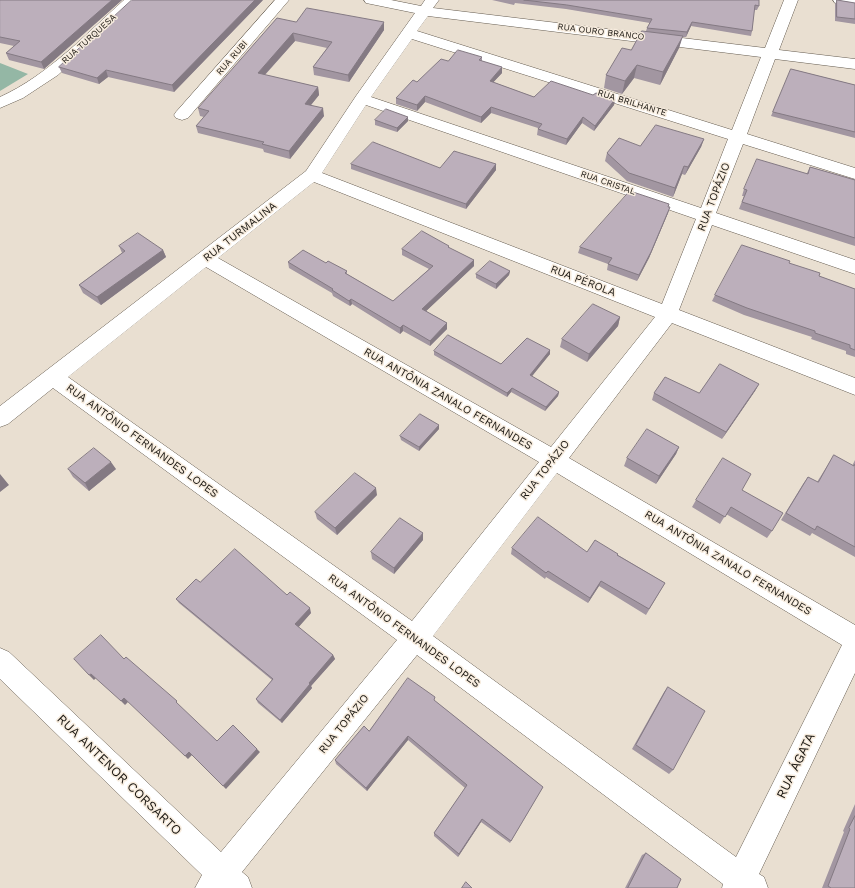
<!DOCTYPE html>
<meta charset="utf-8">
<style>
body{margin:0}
canvas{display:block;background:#e9dfd1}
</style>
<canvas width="855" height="888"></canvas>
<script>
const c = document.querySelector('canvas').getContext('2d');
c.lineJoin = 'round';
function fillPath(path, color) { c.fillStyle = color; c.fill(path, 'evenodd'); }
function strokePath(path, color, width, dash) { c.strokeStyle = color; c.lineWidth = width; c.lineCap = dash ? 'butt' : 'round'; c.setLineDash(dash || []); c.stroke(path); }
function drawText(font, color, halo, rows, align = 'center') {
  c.font = font + ' "Work Sans",sans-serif'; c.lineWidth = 3; c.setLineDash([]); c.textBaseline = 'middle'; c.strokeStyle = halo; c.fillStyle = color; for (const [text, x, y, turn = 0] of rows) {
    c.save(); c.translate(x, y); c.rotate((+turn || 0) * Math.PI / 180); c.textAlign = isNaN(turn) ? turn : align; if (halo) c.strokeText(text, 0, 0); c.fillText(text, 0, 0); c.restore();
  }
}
fillPath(new Path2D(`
 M0 63 28 74 0 91Z`), '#94b7a5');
const street = new Path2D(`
 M124 0H139L58 75 23 98 0 108V97C48 75 85 35 124 0Z
 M275 0H289L188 118 182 120 176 118 174 115 176 112Z
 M364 0H391L421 6 425 0H439L433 8 765 48 784 0H798L779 50 855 59V69L775 59 747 134 855 168V179L743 144 716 213 855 260V274L712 225 679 310 855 378V395L672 323 569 458 855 625V673L759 874 764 877 768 888H722L723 884 417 655 242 872 248 877 252 888H195L202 875 0 679V648L9 652 221 852 397 640 53 388 8 424 0 427V406L306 171 356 96 415 13 366 3ZM428 16 761 57 732 130 417 31ZM412 39 728 139 701 208 371 97ZM366 105 696 219 662 304 322 173ZM314 182 655 317 551 447 218 258ZM206 267 539 462 412 621 68 377ZM557 473 842 645 736 857 433 636Z
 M833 0H855V6L835 3Z`);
strokePath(street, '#655c50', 1);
fillPath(street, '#fff');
fillPath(new Path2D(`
 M0 0H122L44 69 9 60 6 53 14 46 0 43Z
 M263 0 174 92 108 77 99 84 62 73 59 67Z
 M492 0H759V6L757 10H754L752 31 751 36 691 26 686 37H682L679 48 660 85 634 78 622 94 604 88 606 75 631 50 646 31 647 28 650 23 566 9 515 3 514 5Z
 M837 0 855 3V24L835 21V4Z
 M296 22 384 30 349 82 314 75 313 67 327 48 295 41 265 75 318 87 319 95 311 105 324 116 290 159 264 152 263 149 198 133 196 126 204 117 200 116 198 108Z
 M482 57V61L502 73 493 82 534 97 593 95 615 99 614 105 594 131 582 123 566 145 537 135 538 128 491 113 481 123 425 102 417 111 396 104V98L417 82 448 61Z
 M791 69 855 85V138L771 116Z
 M375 120 408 121 397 132 375 125Z
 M704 139 701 147 685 175 682 174 673 197 627 181 605 161 607 153 640 146Z
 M351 164 440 168 496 164V170L466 209 351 169Z
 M810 167 855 180V246L739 209 744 196H742L744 189 807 173Z
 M669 207 668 213 649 258 637 281 607 270 608 264 578 253 580 247Z
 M119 246 163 250 166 257 101 305 83 293 79 285 122 253Z
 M449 246V248L474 260V266L426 311 447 323V329L430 346 403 331 400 334 352 304 350 306 333 296 332 293 289 268 288 262 326 263 347 271V274L393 301 429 269 402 255V249Z
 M789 263 819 276 855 289V357L846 354V351L811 339 812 337 744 315 712 301 715 295Z
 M510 271 509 275 496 289 476 278V274Z
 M620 317 618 326 587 362 560 347 562 339Z
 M550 350V354L531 376 559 392 558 396 545 411 511 392 507 397 434 355V351L501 364Z
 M759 384 755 391 722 439 652 400 654 393H699Z
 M439 429 419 451 401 440 400 436Z
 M679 447 676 454 656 484 624 466 627 458Z
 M834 455 852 466 855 460V557L812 533 810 536 781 520 803 484 808 477 817 482 829 463Z
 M68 469H116L89 491 73 477Z
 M742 490 772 531 767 538 726 514 720 524 692 507 696 500Z
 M377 495 337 535 317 519 315 512Z
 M423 540 394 574 372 559 371 552Z
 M512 548 587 552 618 555 665 583 646 615 599 586 588 603 546 577 545 579 511 554Z
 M200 582 287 595 311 613 298 627 333 655 335 659 311 686 312 688 282 723 258 703 256 699 272 680 179 603 176 599Z
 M668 687 673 770 669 774 632 749 664 692Z
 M435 701 543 787 510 843 481 822 458 857 434 836V833L465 788 408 740 367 791 336 764 335 760 369 731Z
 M855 804V888H822L844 832 843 831Z
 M646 853 677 888H625L642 855Z`), '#a296a1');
fillPath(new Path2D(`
 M112 0H122L44 69 41 62Z
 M255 0H263L174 92 172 85Z
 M384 22V30L349 82 348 75Z
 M692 22 691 26 686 37 687 32Z
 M293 33 295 41 259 81 258 73Z
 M683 36 679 48 660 85 663 72Z
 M637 65 634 78 622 94 625 81Z
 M502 67V73L489 87 490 81Z
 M106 70 108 77 99 84 97 78Z
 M318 87 319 95 306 111 305 104Z
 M425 96V102L417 111V105Z
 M615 99 614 105 594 131 595 126Z
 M491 107V113L481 123V117Z
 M323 108 324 116 290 159 289 151Z
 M408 117V121L397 132V128Z
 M583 117 582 123 566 145 567 139Z
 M704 139 701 147 685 175 688 167Z
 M496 164V170L466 209V204Z
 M684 166 682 174 673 197 675 188Z
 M670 207 668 213 649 258 637 281 639 275Z
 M163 250 166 257 101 305 97 297Z
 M474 260V266L422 315V309Z
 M510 271 509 275 496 289V284Z
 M351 299 352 304 350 306 349 301Z
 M620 317 618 326 587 362 589 354Z
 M447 323V329L430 346V341Z
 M403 325V331L400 334V328Z
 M550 350V354L529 380 530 375Z
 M759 384 755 391 722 439 726 432Z
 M512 388 511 392 507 397V393Z
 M559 392 558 396 545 411 546 407Z
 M439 425V429L419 451V447Z
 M679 447 676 454 656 484 659 476Z
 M111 462 116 469 89 491 85 483Z
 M0 474 9 485 0 492Z
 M376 488 377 495 337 535 335 528Z
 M423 533V540L394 574V568Z
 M601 581 599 586 588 603 590 598Z
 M310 608 311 613 297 629 295 624Z
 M333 655 335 659 311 686 312 688 282 723 280 720 309 683Z
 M91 674 96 678 94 680 89 675Z
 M124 698 128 702 125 705 121 701Z
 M408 736V740L367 791 366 788Z
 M257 749 260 752 226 789 223 786Z
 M189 752 192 755 188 759 185 756Z
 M482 819 481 822 458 857 459 854Z`), '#847a83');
const building = new Path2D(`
 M0 0H112L41 62 6 53 20 41 0 37Z
 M132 0H255L172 85 106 70 97 78 59 67Z
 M524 0H759V6L755 5 752 31 692 22 687 32 647 28 652 19 567 5Z
 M837 0 855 3V19L837 17Z
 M307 8 384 22 348 75 313 67 332 42 293 33 258 73 318 87 305 104 323 108 289 151 262 144 264 142 196 126 209 111 198 108 277 18 296 22Z
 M642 31 683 36 663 72 637 65 625 81 606 75 622 48 631 50Z
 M458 50 482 57 479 60 502 67 490 81 534 97 551 81 593 95 596 93 615 99 595 126 583 117 567 139 538 129 542 124 491 107 481 117 425 96 417 105 396 98 413 80 417 82 441 59 448 61Z
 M791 69 855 85V132L773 112Z
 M386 109 408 117 397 128 375 120Z
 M656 125 704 139 688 167 684 166 675 188 629 173 607 153 619 138 640 146Z
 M373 142 440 168 454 151 496 164 466 204 351 164Z
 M757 159 808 174 810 167 855 180V238L742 202 747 190 744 189Z
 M630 191 669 204 668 207H670L651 252 639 275 608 264 612 258 580 247Z
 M422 231 449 246 448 247 474 260 422 309 447 323 430 341 403 325 400 328 351 299 349 301 332 290 333 289 288 262 303 250 326 263 328 261 347 271 345 273 393 301 433 266 402 249Z
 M138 233 163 250 97 297 79 285 125 251 119 246Z
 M742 245 790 261 789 263 820 273 819 276 855 289V350L850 348V345L815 333V331L747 308 715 295Z
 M490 261 510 271 496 284 476 274Z
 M593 304 620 317 589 354 562 339Z
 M448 335 501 364 527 338 550 350 530 375 559 392 546 407 512 388 507 393 434 351Z
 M720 364 759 384 726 432 654 393 665 377 699 393Z
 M420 414 439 425 419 447 400 436Z
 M647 429 679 447 659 476 627 458Z
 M94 448 111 462 85 483 68 469Z
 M834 455 854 466 855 464V547L817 526 815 530 786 513 808 477 818 482Z
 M723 458 751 474 742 490 783 513 772 531 731 507 725 517 696 500Z
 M355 473 376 488 335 528 315 512Z
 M538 517 587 552 595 540 618 554 617 555 665 583 649 609 601 581 590 598 548 571 546 573 512 548Z
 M400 518 423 533 394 568 371 552Z
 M235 549 287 595 290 592 310 608 295 624 333 655 309 683 310 684 280 720 256 699 273 679 176 599 196 579 200 582Z
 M101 635 124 659 126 657 177 701 176 702 217 741 233 725 257 749 223 786 189 752 185 756 124 698 121 701 91 674 89 675 74 659Z
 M408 678 435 697 434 700 543 787 511 841 482 819 459 854 434 833 467 785 408 736 366 788 335 760 364 726 369 731Z
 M668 687 705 711 673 770 636 745Z
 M855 816V888H831L828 886 850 829 849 828Z
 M646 853 681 879 677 888H628Z
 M466 882 472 888H462Z`);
fillPath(building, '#bcafbb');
strokePath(building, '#847a83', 1);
drawText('9px', '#191611', '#f7ecde', [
 ["RUA OURO BRANCO",601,32,7],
 ["RUA TURQUESA",89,39,-42],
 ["RUA RUBI",232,58,-49],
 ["RUA BRILHANTE",632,103,17],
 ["RUA CRISTAL",608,183,19]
]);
drawText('11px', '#191611', '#f7ecde', [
 ["RUA TOPÁZIO",714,197,-69],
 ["RUA TURMALINA",240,232,-38],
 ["RUA PÉROLA",583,281,21],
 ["RUA ANTÔNIA ZANALO FERNANDES",448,399,30],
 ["RUA ANTÔNIO FERNANDES LOPES",142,441,36],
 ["RUA TOPÁZIO",545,470,-52],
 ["RUA ANTÔNIA ZANALO FERNANDES",728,563,31],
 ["RUA ANTÔNIO FERNANDES LOPES",404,631,36],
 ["RUA TOPÁZIO",344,724,-51]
]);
drawText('13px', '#191611', '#f7ecde', [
 ["RUA ÁGATA",796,766,-64],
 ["RUA ANTENOR CORSARTO",119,775,44]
]);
</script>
